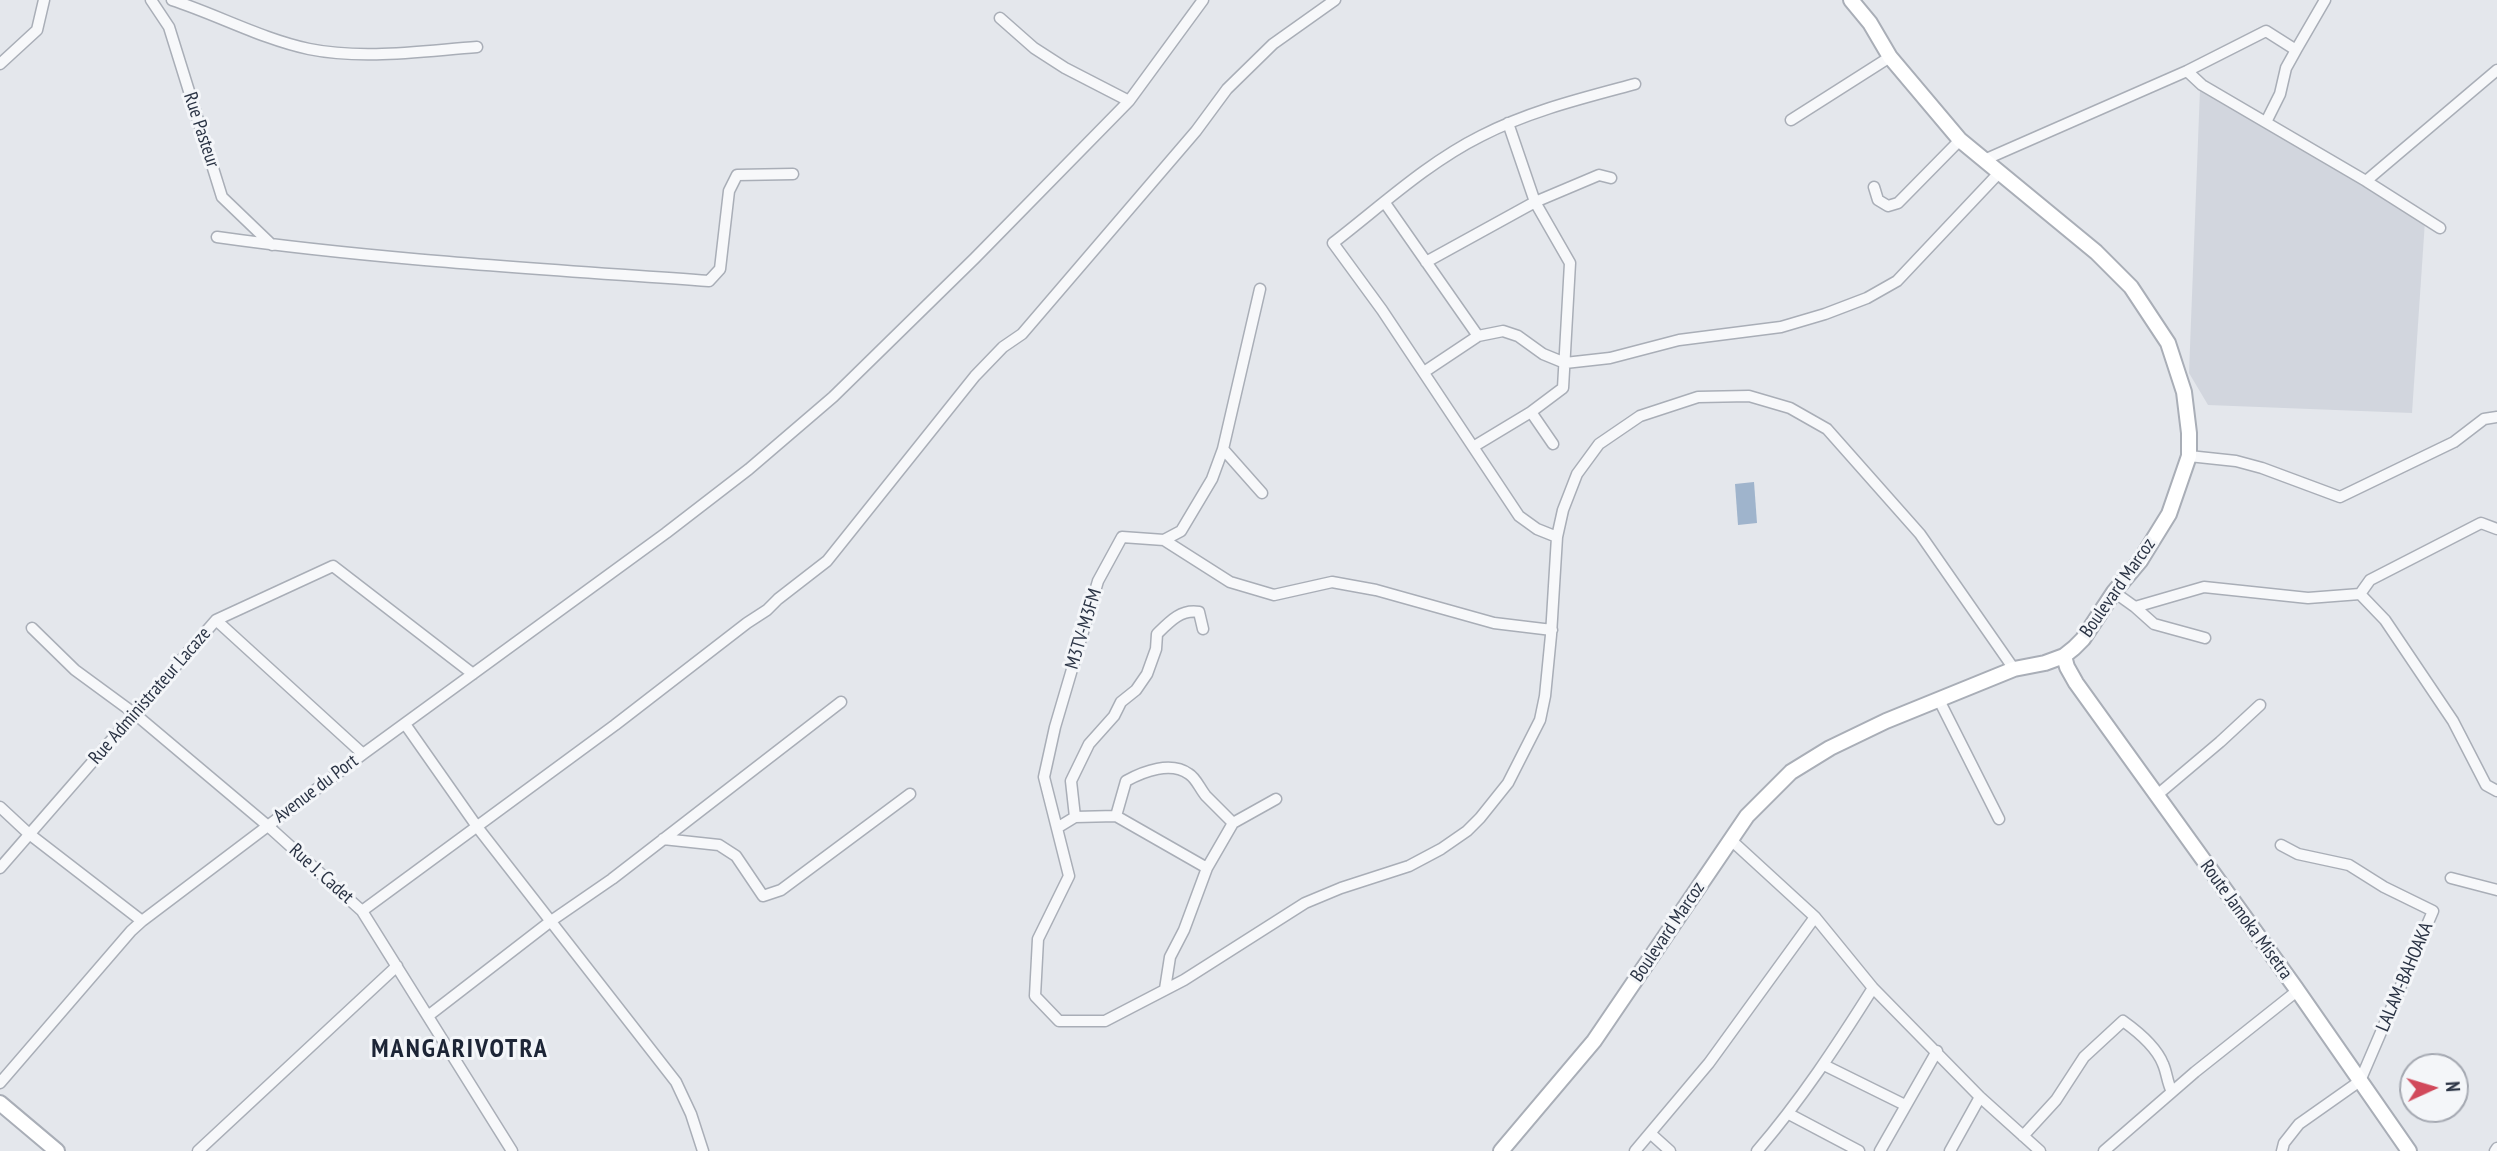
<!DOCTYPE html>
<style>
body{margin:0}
#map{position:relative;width:2497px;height:1151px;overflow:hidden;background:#e4e7ec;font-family:"PT Sans Narrow",sans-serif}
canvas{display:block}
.north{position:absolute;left:2399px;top:1053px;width:70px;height:70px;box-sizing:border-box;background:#f4f6f9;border:2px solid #a4a8b1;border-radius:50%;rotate:86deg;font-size:19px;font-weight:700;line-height:28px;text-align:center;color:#2b3445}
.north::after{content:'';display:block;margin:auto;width:24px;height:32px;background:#d1495b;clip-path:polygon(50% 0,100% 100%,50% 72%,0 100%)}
</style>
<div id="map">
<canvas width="2497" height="1151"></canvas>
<div class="north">N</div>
</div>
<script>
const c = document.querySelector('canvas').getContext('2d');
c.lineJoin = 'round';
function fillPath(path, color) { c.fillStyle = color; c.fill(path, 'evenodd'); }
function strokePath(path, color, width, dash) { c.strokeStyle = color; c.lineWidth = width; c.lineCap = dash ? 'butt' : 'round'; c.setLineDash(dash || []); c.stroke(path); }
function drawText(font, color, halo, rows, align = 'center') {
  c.font = font + ' "PT Sans Narrow",sans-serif'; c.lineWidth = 6; c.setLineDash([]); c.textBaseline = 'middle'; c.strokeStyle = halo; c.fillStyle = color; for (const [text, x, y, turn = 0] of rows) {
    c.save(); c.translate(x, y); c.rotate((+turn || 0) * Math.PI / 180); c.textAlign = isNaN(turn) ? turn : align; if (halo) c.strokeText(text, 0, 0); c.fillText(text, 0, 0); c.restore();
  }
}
fillPath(new Path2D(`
 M2200 89 2425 221 2412 413 2208 405 2189 373Z`), '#d2d6de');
fillPath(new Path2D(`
 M1754 482 1757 523 1738 525 1735 484Z`), '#9fb4cc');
const street = new Path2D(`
 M151 0 169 27 222 197 272 245
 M172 0C218 15 262 39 309 49 363 60 422 51 477 47
 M1000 18 1034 48 1065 68 1129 101
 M0 64 37 30 44 0
 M2187 71 2202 85 2366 181 2440 228
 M1791 120 1890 57
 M2266 122 2280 94 2286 68 2296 50
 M1984 160 2187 71 2266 31 2296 50 2325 0
 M2366 181 2497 70
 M1874 187 1878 200 1888 206 1898 203 1960 140
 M1385 203 1478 336
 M217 237C380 260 545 269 709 281L720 269 729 191 737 175 793 174
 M1426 262 1535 202 1599 175 1611 178
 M1260 289 1223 449 1212 479 1181 531 1164 540 1122 537 1098 581 1055 727 1044 777 1069 876 1038 939 1035 996 1059 1021H1105L1184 980 1305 903 1341 888 1409 866 1441 849 1467 831 1480 818 1508 783 1540 720 1545 696 1551 635 1557 537 1563 510 1577 474 1599 444 1640 416 1698 397 1749 396 1790 408 1827 429 1920 534 2014 669
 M1424 372 1478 336 1503 331 1518 336 1543 354 1565 363 1610 358 1679 340 1781 327 1825 314 1867 298 1897 281 1998 174
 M1531 412 1553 444
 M1473 447 1531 412 1563 388 1570 263 1535 202 1508 123
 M1223 449 1262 493
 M2189 456 2236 461 2262 468 2340 497 2454 442 2484 419 2497 417
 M1557 537 1537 529 1519 516 1382 310 1333 243C1381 206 1427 163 1481 136 1529 111 1583 98 1635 84
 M1164 540 1230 582 1274 595 1332 582 1376 590 1494 623 1552 630
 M2114 592 2135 607 2154 624 2205 638
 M2360 594 2370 580 2481 523 2497 529
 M2135 607 2204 587 2308 598 2360 594 2385 620 2453 721 2486 785 2497 791
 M216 620 363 754
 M32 628 75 670 135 714 268 826 362 911 512 1151
 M1939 700 1999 819
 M405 724 478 828 676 1082 691 1114 703 1151
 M2156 796 2220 742 2260 705
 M0 807 28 833 142 921
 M1116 816 1207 868
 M1075 817 1071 781 1089 744 1114 716 1121 702 1136 690 1147 674 1156 649 1157 634C1170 621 1181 609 1199 612L1203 629
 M1057 828 1075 817 1116 816 1126 781C1144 771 1171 761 1189 774 1196 778 1200 789 1206 796 1215 805 1224 814 1233 823L1276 799
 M663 839 719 845 736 856 763 896 781 890 910 794
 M1731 840 1815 917 1873 988 1980 1097 2040 1151
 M2281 845 2298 854 2349 865 2384 887 2433 911 2360 1081 2299 1124 2284 1143 2282 1151
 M0 868 216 620 333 566 473 674
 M2451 878 2497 890
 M362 911 615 725 747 623 767 610 778 599 827 561 975 376 1003 347 1022 334 1196 131 1227 89 1273 44 1335 0
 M1165 989 1170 957 1184 930 1207 868 1233 823
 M428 1016 551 921 612 879 841 702
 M1824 1065 1905 1105
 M0 1083 131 931 142 921 363 754 666 533 749 469 833 397 975 258 1129 101 1203 0
 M1789 1114 1859 1151
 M1650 1133 1670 1151
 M2023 1136 2056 1100 2084 1057 2123 1021C2137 1031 2156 1046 2163 1064 2167 1073 2167 1082 2172 1092
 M198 1151 397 966
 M1635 1151 1709 1063 1815 917
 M1757 1151C1801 1100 1837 1045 1873 988
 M1880 1151 1937 1051
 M1950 1151 1980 1097
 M2104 1151 2195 1072 2297 991
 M2495 1151 2497 1148`);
const secondary = new Path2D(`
 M2064 656 2067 667 2076 683 2295 987 2409 1151
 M0 1103 57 1151
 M1501 1151 1594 1041 1747 816 1791 772 1830 748 1886 721 2014 669 2045 663 2064 656 2074 648 2083 639 2114 592 2140 561 2169 514 2189 456V433L2184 392 2168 343 2131 287 2096 252 1960 140 1890 57 1870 23 1851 0`);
strokePath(street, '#a9aeb7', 13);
strokePath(secondary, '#a9aeb7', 18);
strokePath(street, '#f7f8fa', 10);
strokePath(secondary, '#fff', 14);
drawText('19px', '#2b3445', '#f4f6f9', [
 ["Rue Pasteur",201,130,72],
 ["Boulevard Marcoz",2118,588,-55],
 ["M3TV-M3FM",1084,629,-73],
 ["Rue Administrateur Lacaze",150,696,-49],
 ["Avenue du Port",316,789,-37],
 ["Rue J. Cadet",321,874,42],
 ["Route Jamoka Misetra",2246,920,54],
 ["Boulevard Marcoz",1668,932,-56],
 ["LALAM-BAHOAKA",2405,977,-67]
]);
c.letterSpacing = '2px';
drawText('bold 26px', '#1d2536', '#f4f6f9', [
 ["MANGARIVOTRA",460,1050]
]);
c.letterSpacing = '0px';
</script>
